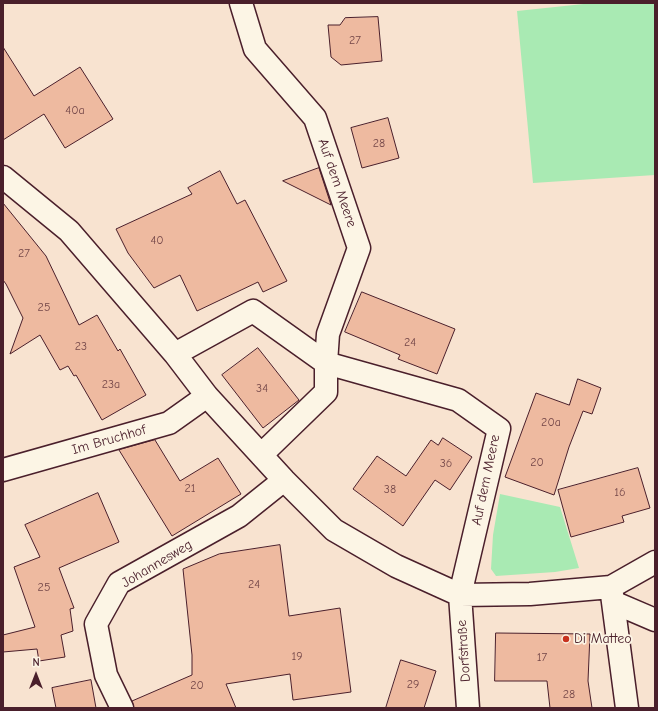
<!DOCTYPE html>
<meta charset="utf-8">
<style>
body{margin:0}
#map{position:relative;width:658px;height:711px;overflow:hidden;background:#f8e3d0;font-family:"Comic Neue",sans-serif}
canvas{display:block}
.frame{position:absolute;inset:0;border:4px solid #4a1f2b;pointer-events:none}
.north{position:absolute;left:16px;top:655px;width:40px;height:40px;-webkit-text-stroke:3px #fcf5e5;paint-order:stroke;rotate:0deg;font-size:11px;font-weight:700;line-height:16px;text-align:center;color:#4a1f2b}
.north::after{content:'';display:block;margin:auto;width:14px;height:18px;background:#4a1f2b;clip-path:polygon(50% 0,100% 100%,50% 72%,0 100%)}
</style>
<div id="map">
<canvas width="658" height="711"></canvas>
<div class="frame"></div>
<div class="north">N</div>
</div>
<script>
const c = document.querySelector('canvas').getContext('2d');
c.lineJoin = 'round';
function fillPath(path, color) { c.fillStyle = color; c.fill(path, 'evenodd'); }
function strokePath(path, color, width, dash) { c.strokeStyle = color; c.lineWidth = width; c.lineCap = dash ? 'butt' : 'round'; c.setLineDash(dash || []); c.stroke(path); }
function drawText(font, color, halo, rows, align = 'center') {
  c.font = font + ' "Comic Neue",sans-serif'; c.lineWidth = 3.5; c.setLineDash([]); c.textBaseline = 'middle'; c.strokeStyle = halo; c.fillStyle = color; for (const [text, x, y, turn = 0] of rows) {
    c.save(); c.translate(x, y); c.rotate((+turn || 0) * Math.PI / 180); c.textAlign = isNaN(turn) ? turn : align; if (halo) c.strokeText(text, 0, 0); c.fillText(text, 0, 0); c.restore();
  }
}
fillPath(new Path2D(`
 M593 3H655V175L533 183 517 11Z
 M500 494 560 507 579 568 555 572 496 576 491 569 493 535Z`), '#a9eab3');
const building = new Path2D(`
 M378 17 382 61 341 65 331 57 328 25H340L345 18Z
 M3 47 34 96 80 67 113 119 65 148 44 114 3 140Z
 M388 118 399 158 362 168 351 128Z
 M319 168 331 205 283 181Z
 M220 171 237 204 245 200 287 281 263 292 258 282 197 311 180 275 154 288 128 253 116 229 192 194 188 188Z
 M3 203 46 256 79 325 97 315 118 351 120 349 146 395 102 420 76 375 74 376 68 366 60 370 40 335 10 354 23 318 6 284 3 280Z
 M362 292 455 329 437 374 398 359 400 355 345 332Z
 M258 348 299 400 263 428 222 375Z
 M578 379 601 388 592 414 583 411 569 447 554 495 505 477 536 393 569 405Z
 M443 438 472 457 450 490 435 480 403 526 353 489 377 456 406 476 431 440 438 445Z
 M155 440 180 481 218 458 241 494 172 536 119 450Z
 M638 468 650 508 622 516 624 522 571 537 558 490Z
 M98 493 119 542 59 568 74 608 70 609 73 631 61 635 65 657 39 661 37 649 3 652V635L35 627 14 567 40 557 25 525Z
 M280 545 289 616 340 608 351 692 293 700 290 674 226 684 236 708H134L132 701 192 675V655L183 569 219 554Z
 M496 633 590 634 588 681 592 708H550L547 681H495Z
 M401 660 436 671 424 708H386Z
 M91 680 96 708H56L52 688Z`);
fillPath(building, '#eebaa0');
strokePath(building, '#4a1f2b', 1);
const street = new Path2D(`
 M241 3 255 49 315 118 359 248 328 334 326 363V392L261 455
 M3 177 69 231 175 354 207 396 284 480 334 530 396 566 460 595 530 594 611 587 655 562
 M175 354 253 311 326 363 458 400 499 429 460 595 468 708
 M3 470 169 423 207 396
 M611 587 627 708
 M613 602 655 620
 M122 708 106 675 96 624 119 583 239 516 284 480`);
strokePath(street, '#4a1f2b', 25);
strokePath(street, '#fcf5e5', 22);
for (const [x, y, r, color] of [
 [566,639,4,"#c8321e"]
]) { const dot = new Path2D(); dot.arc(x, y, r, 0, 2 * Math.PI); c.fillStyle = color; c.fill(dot); strokePath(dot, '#fcf5e5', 1.5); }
drawText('12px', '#734648', null, [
 ["27",355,41],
 ["40a",75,111],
 ["28",379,144],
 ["40",157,241],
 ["27",24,254],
 ["25",44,308],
 ["24",410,343],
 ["23",81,347],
 ["23a",111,385],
 ["34",262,389],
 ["20a",551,423],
 ["20",537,463],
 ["36",446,464],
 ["21",190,489],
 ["38",390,490],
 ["16",620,493],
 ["24",254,585],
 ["25",44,588],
 ["19",297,657],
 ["17",542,658],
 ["29",413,685],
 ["20",197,686],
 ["28",569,695]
]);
drawText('14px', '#4a1f2b', '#fcf5e5', [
 ["Auf dem Meere",337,183,71],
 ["Im Bruchhof",109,440,-16],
 ["Auf dem Meere",486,480,-78],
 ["Johannesweg",157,564,-31],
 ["Dorfstraße",464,651,-94]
]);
drawText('14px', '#4a1f2b', '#fcf5e5', [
 ["Di Matteo",574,639]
], 'left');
</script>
